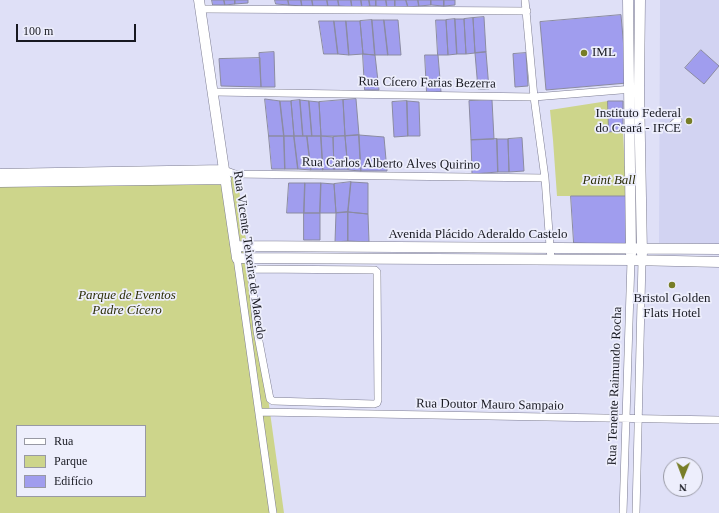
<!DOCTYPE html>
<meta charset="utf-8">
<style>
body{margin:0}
#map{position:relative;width:719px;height:513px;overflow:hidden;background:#dfe0f7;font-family:Georgia,serif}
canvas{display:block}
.legend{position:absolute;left:16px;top:425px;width:130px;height:72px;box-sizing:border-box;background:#edeefc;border:1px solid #9899a4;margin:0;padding:5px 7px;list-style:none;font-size:12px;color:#181921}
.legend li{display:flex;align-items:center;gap:8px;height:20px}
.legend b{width:20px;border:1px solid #9899a4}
.north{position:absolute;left:663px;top:457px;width:40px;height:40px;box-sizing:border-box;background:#edeefc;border:1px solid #9899a4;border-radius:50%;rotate:181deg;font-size:11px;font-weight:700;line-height:16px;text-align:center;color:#181921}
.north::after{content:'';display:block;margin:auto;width:14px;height:18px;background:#777d27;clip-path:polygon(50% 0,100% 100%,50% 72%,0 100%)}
.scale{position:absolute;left:16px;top:24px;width:120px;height:18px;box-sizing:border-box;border:2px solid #181921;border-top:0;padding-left:5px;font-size:12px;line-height:14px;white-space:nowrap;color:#181921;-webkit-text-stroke:3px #edeefc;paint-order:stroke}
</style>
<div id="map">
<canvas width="719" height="513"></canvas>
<ul class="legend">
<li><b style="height:5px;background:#fff"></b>Rua</li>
<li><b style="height:11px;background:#cdd58b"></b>Parque</li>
<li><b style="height:11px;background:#a09dee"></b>Edifício</li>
</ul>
<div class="north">N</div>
<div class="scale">100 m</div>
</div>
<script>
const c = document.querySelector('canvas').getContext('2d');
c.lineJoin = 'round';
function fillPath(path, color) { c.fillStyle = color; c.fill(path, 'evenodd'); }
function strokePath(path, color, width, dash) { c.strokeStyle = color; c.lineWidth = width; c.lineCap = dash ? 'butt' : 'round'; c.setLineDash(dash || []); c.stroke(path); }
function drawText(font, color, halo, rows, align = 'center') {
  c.font = font + ' Georgia,serif'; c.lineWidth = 3.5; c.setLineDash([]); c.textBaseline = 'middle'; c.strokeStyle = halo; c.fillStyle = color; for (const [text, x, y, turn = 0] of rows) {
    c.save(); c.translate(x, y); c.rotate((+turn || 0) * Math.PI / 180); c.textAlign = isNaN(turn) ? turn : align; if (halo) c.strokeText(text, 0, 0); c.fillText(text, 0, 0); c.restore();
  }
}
fillPath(new Path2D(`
 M660 0H719V244L659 243Z`), '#d2d3f2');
fillPath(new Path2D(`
 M608 101 609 132 623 130 626 196H557L553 140 550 110Z
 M237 175 284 513H0V182L216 180ZM17 426H145V496H17Z`), '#cdd58b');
const building = new Path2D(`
 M212 0H224L225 5H213Z
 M224 0H235V4L225 5Z
 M235 0H248V3L235 4Z
 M275 0H288L289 5 276 4Z
 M288 0H301L302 6 289 5Z
 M301 0H312L313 6H302Z
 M312 0H327L328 6H313Z
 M327 0H338L339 6H328Z
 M338 0H351L352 7 339 6Z
 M351 0H361L362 7H352Z
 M361 0H369L370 6 362 7Z
 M369 0H376V6H370Z
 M376 0H386L387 7 376 6Z
 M386 0H395V7H387Z
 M395 0H406L408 7H395Z
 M406 0H418L419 6 408 7Z
 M418 0H431V5L419 6Z
 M431 0H444V6L431 5Z
 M444 0H455V5L444 6Z
 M621 15 627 83 546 90 540 22Z
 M484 17 486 52 475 53 473 18Z
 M473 18 475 53 466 54 464 19Z
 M455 19H464L466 54H457Z
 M455 19 457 54 448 55 446 20Z
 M372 20H384L388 55H375Z
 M372 20 375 55 363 54 360 21Z
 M384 20H398L401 55H388Z
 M436 20H446L448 55H438Z
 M319 21H334L338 54H324Z
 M334 21H346L349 55 338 54Z
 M346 21H360L363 54 349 55Z
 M701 50 719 66 704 84 685 68Z
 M274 52 275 87H261L259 53Z
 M486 52 489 89H478L475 53Z
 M526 53 528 86 515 87 513 54Z
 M363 54 375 55 379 90H365Z
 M425 55H438L441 92 427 93Z
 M260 58 261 87 221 86 219 59Z
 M265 99 280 101 284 136H269Z
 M356 99 359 135 345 136 343 100Z
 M300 100 309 101 312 136H303Z
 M300 100 303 136H294L291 101Z
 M343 100 345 136H321L319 102Z
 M492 100 494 139 471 140 469 101Z
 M280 101H291L294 136H284Z
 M309 101 319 102 321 136H312Z
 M407 101 419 102 420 136H408Z
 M407 101 408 136 394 137 392 102Z
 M608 101H623V130L609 132Z
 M359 135 384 137 387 171H361Z
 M359 135 361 171 348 170 345 136Z
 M269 136H284L285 169H272Z
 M284 136H294L298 169H285Z
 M294 136H307L311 170 298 169Z
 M307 136H321L323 170H311Z
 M321 136 333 137 334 170H323Z
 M345 136 348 170H334L333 137Z
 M522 138 524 171 509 172 508 139Z
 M497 139H508L509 172H498Z
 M497 139 498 172 472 174 471 140Z
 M351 182 368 183V214L348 212Z
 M351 182 348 212 336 213 334 184Z
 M289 183H305L304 213H287Z
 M305 183H321L320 213H304Z
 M321 183 334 184 336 213H320Z
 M571 196H626V245L574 243Z
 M348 212 368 214 369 242 348 241Z
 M348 212V241L335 242 336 213Z
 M304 213H320V240H304Z`);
fillPath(building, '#a09dee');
strokePath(building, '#8b8ba1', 1);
const street = new Path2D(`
 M525 0 534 97 545 178 551 260
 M201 9 527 11
 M214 92 534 97 633 89
 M669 128 678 120
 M224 170 235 174 545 178
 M237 258 273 513
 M255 269 375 270 377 272 378 400 377 403 374 404 273 401 270 399 257 331 251 272Z
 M260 412 719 420
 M623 513 631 260
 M636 513 642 260`);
const secondary = new Path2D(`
 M199 0 237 258 631 260 719 262
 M628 0 631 254
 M640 0 639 88 642 254
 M0 174 224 170
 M0 182 226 179
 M236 246 719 249`);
strokePath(street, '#7d7d92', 8);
strokePath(secondary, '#7d7d92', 11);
strokePath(street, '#fff', 7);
strokePath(secondary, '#fff', 10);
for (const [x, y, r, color] of [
 [584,53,4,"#777d27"],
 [689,121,4,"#777d27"],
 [672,285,4,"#777d27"]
]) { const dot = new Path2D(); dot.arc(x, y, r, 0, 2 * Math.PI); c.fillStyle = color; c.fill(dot); strokePath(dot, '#edeefc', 1.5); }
drawText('13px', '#181921', '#edeefc', [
 ["IML",592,53],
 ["Instituto Federal",681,114,"right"],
 ["do Ceará - IFCE",681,129,"right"],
 ["Bristol Golden",672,299,"center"],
 ["Flats Hotel",672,314,"center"]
], 'left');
drawText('13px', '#181921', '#edeefc', [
 ["Rua Cícero Farias Bezerra",427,83,1],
 ["Rua Carlos Alberto Alves Quirino",391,164,1],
 ["Avenida Plácido Aderaldo Castelo",478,235],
 ["Rua Vicente Teixeira de Macedo",249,255,82],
 ["Rua Tenente Raimundo Rocha",615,386,-88],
 ["Rua Doutor Mauro Sampaio",490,405,1]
]);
drawText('italic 13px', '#2c2e06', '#edeefc', [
 ["Paint Ball",609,181],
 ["Parque de Eventos",127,296],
 ["Padre Cícero",127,311]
]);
</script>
